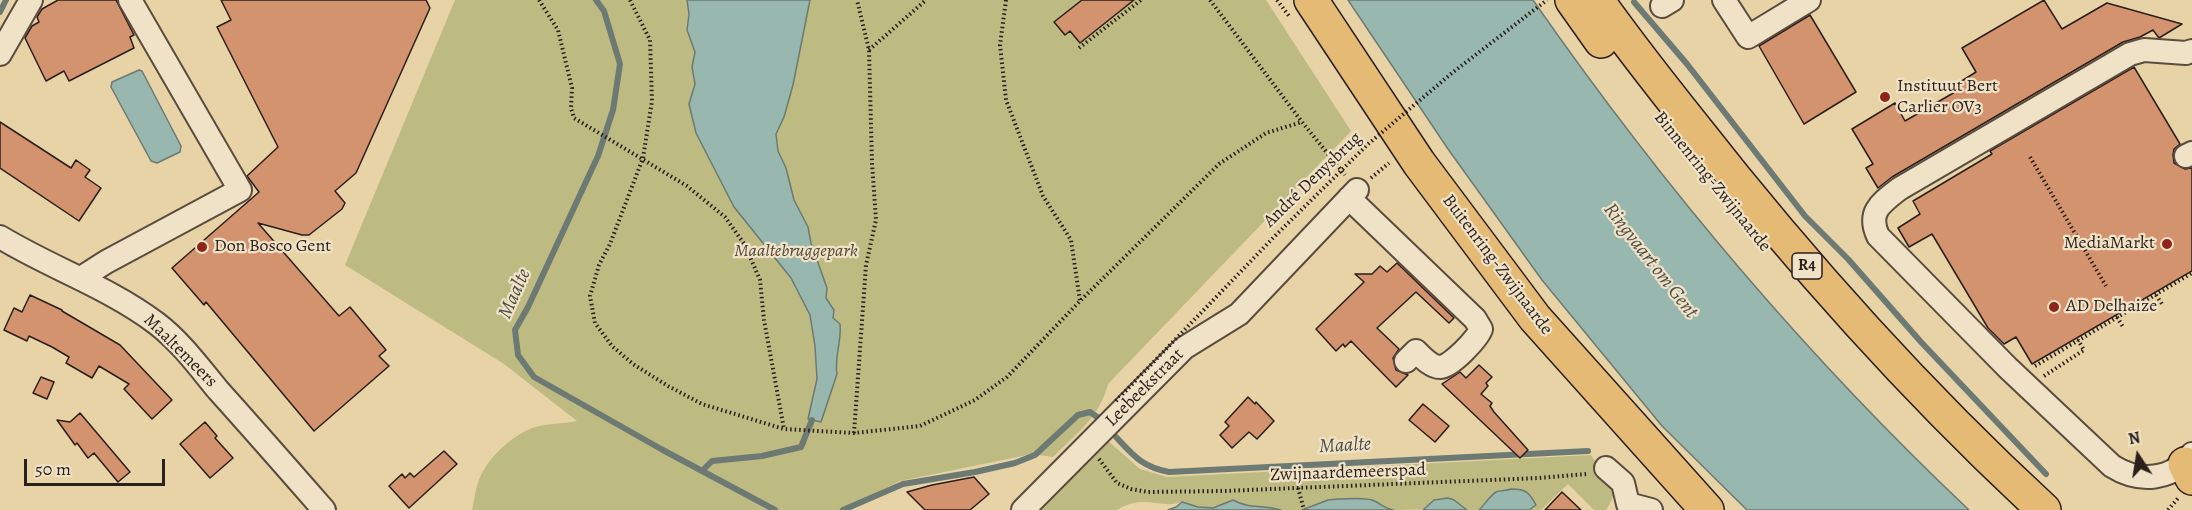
<!DOCTYPE html>
<meta charset="utf-8">
<style>
body{margin:0}
#map{position:relative;width:2192px;height:510px;overflow:hidden;background:#e8d3a7;font-family:Alegreya,serif}
canvas{display:block}
.north{position:absolute;left:2108px;top:426px;width:60px;height:60px;-webkit-text-stroke:4px #f0e2c6;paint-order:stroke;rotate:348deg;font-size:16px;font-weight:700;line-height:24px;text-align:center;color:#2b1f1b}
.north::after{content:'';display:block;margin:auto;width:21px;height:27px;background:#2b1f1b;clip-path:polygon(50% 0,100% 100%,50% 72%,0 100%)}
.scale{position:absolute;left:24px;top:459px;width:141px;height:27px;box-sizing:border-box;border:3px solid #2b1f1b;border-top:0;padding-left:8px;font-size:18px;line-height:21px;white-space:nowrap;color:#2b1f1b;-webkit-text-stroke:4px #f0e2c6;paint-order:stroke}
</style>
<div id="map">
<canvas width="2192" height="510"></canvas>
<div class="north">N</div>
<div class="scale">50 m</div>
</div>
<script>
const c = document.querySelector('canvas').getContext('2d');
c.lineJoin = 'round';
function fillPath(path, color) { c.fillStyle = color; c.fill(path, 'evenodd'); }
function strokePath(path, color, width, dash) { c.strokeStyle = color; c.lineWidth = width; c.lineCap = dash ? 'butt' : 'round'; c.setLineDash(dash || []); c.stroke(path); }
function drawText(font, color, halo, rows, align = 'center') {
  c.font = font + ' Alegreya,serif'; c.lineWidth = 4.5; c.setLineDash([]); c.textBaseline = 'middle'; c.strokeStyle = halo; c.fillStyle = color; for (const [text, x, y, turn = 0] of rows) {
    c.save(); c.translate(x, y); c.rotate((+turn || 0) * Math.PI / 180); c.textAlign = isNaN(turn) ? turn : align; if (halo) c.strokeText(text, 0, 0); c.fillText(text, 0, 0); c.restore();
  }
}
fillPath(new Path2D(`
 M455 0H1266L1351 131 1108 384C1100 416 1076 435 1053 457L1032 454 900 481 842 510H472C474 501 475 492 478 483 485 460 510 437 532 428 547 423 563 424 577 421L504 364 345 265Z
 M1107 440 1140 469 1167 477 1591 455C1603 477 1625 484 1606 510H1594L1568 484 1541 510H1529L1536 505C1524 482 1514 489 1492 494L1489 501 1479 510H1467L1465 508 1394 510 1381 507 1375 501 1368 499H1338L1328 500 1302 510H1281L1247 507 1233 500 1213 508 1198 507 1182 502C1158 510 1146 493 1117 510H1037Z`), '#bdba82');
const water = new Path2D(`
 M687 0H810L793 85 784 117 776 134 778 151 786 168 794 200 808 227 811 243 827 288 826 298 834 310 833 318 840 324C842 341 834 357 837 374L821 422 808 419 817 379 815 346 810 315 791 278 734 207 696 133 689 104 695 84 692 67 695 52 687 30 689 14Z
 M1348 0H1533C1661 184 1806 356 1969 510H1747L1662 426 1542 280 1448 149Z
 M139 70 142 71 181 146 180 152 157 163 151 161 111 87 112 82Z
 M1511 489C1526 489 1529 492 1536 505L1529 510H1479C1483 506 1492 494 1496 492 1501 490 1506 491 1511 489Z
 M1448 498 1454 500 1467 510H1423L1434 500Z
 M1338 499C1348 499 1362 497 1372 500 1381 503 1384 509 1394 510H1302L1328 500Z
 M1233 500C1251 510 1262 504 1281 510H1168L1176 507 1182 502 1198 507 1213 508Z`);
fillPath(water, '#98b7ae');
strokePath(water, '#6c7a73', 1.5);
strokePath(new Path2D(`
 M596 0 604 11 620 64 613 110 598 156 528 307 515 330 518 355 534 377 661 449 775 510
 M1634 2 1687 64 1805 216 1848 259 1921 342 2046 474
 M0 12 6 0
 M1116 437C1134 456 1142 467 1169 472L1588 451
 M702 471 712 461 762 456 801 447 812 420
 M843 510 903 484 975 472 1015 463 1035 455 1078 415 1090 412 1100 419`), '#6c7a73', 6);
const building = new Path2D(`
 M58 0H116L134 35 130 37 134 48 69 81 64 71 46 81 25 38 32 26 39 22 37 17 42 9Z
 M221 0H426L430 8 356 173 335 191 345 203 342 209 309 235H302L258 223 339 316 350 307 386 350 379 356 389 366 314 431 206 302 204 305 172 268 259 192 247 176 278 147 217 27 231 20Z
 M1082 0H1134L1080 43 1070 31 1065 35 1054 22Z
 M2044 0 2062 29 2107 3 2182 24 2159 38 2153 30 2140 37 2123 42 1892 177 1878 188 1866 168 1873 164 1852 129 1895 103 1905 121 1955 92 1952 87 1976 72 1962 48Z
 M1810 15 1856 92 1804 124 1759 46Z
 M2134 67 2180 144 2174 149 2173 155 2174 163 2185 169 2192 168V271L2032 364 2016 337 2004 344 1988 328 1932 234 1909 247 1898 228 1920 214 1913 201 1992 154 1990 151Z
 M0 122 71 168 76 160 90 170 85 177 101 188 79 221 0 168Z
 M1397 263 1454 318 1449 323 1416 292 1377 328 1399 349 1393 358 1396 370 1408 375 1396 387 1351 341 1345 347 1343 344 1336 351 1316 329 1364 282 1355 274H1372L1380 266 1387 272Z
 M30 295 62 310V311L120 345 172 400 152 419 124 389 129 384 99 366 92 378 66 363 69 357 52 347 29 336 27 341 4 330 14 308 22 312Z
 M1479 365 1492 377 1486 383 1488 386 1481 394 1492 403 1490 406 1494 412 1528 450 1520 458 1442 384 1460 372 1466 378Z
 M41 377 54 382 47 399 33 393Z
 M1248 397 1255 404 1256 402 1274 421 1257 439 1249 432 1232 448 1220 435 1229 426 1225 422Z
 M1423 404 1449 426 1435 442 1409 420Z
 M80 413 130 472 118 482 94 453 88 458 77 443 75 445 57 420 70 422Z
 M205 422 217 436 215 438 233 458 210 478 180 444Z
 M444 451 457 464 409 508 389 486 402 474 405 478 410 473 414 477Z
 M974 477 989 494 970 510H925L907 492 932 485Z
 M1562 492 1581 510H1545Z`);
fillPath(building, '#d3936e');
strokePath(building, '#2b1f1b', 1.5);
const minor = new Path2D(`
 M1724 0 1748 37 1809 0
 M1662 6 1672 0
 M2192 51 2186 53 2144 50 2130 54 1899 189C1881 203 1867 212 1878 236L2008 368 2112 466C2139 483 2172 481 2192 454
 M0 54 31 0
 M2186 156 2192 153
 M1349 198 1475 319 1481 329C1478 338 1451 367 1440 367 1431 367 1422 357 1416 351L1406 361
 M0 237C51 268 108 287 156 323 180 341 199 367 218 390 254 430 289 470 324 510
 M81 278 106 262 240 190 130 0
 M1606 468 1623 483 1628 504 1651 510
 M1023 510 1184 348 1239 314 1357 190`);
const highway = new Path2D(`
 M1311 0 1419 163 1535 318 1707 510
 M1572 0 1601 41
 M1597 0C1627 42 1659 83 1691 123 1799 261 1915 391 2044 510
 M2185 464 2192 478`);
strokePath(minor, '#5a4c3e', 26);
strokePath(highway, '#2b1f1b', 36);
strokePath(new Path2D(`
 M539 0 558 30 572 88 571 108 574 118 687 186 725 217 745 245 760 280 764 320 784 429
 M630 0 650 40 652 101 643 158 610 244 599 265 590 296 595 323 612 346 633 364 668 386 702 404 784 429 854 433 920 426 975 400 1007 377 1080 301 1219 164 1266 133 1302 122
 M1006 0 1000 45 1006 100 1043 196 1071 240 1080 301
 M1210 0 1302 122 1345 175
 M1277 0 1289 16
 M1079 48 1141 0
 M869 50 926 0
 M2030 157 2106 286
 M1371 178 1389 163
 M2156 295 2162 304
 M2117 317 2123 327
 M2035 366 2192 273
 M2044 376 2084 350 2078 340
 M854 433 866 265 876 220 872 163 869 50 857 0
 M1099 459 1117 483 1131 489 1148 492 1224 491 1539 478 1587 474
 M1298 488 1304 510
 M2168 510 2179 497`), '#2b1f1b', 4, [1.5, 3]);
strokePath(minor, '#f0e2c6', 22);
strokePath(highway, '#e4ba74', 33);
strokePath(new Path2D(`
 M1116 401 1274 237 1367 145 1452 73 1547 0`), '#2b1f1b', 4, [1.5, 3]);
for (const [x, y, r, color] of [
 [1885,97,6,"#8f2418"],
 [2167,244,6,"#8f2418"],
 [202,247,6,"#8f2418"],
 [2054,307,6,"#8f2418"]
]) { const dot = new Path2D(); dot.arc(x, y, r, 0, 2 * Math.PI); c.fillStyle = color; c.fill(dot); strokePath(dot, '#f0e2c6', 2); }
for (const [x, y, w] of [
 [1807,266,30]
]) { const box = new Path2D(); box.roundRect(x - w / 2, y - 13, w, 26, 4.5); c.fillStyle = '#f0e2c6'; c.fill(box); strokePath(box, '#2b1f1b', 1.5); }
drawText('bold 16px', '#2b1f1b', null, [
 ["R4",1807,266]
]);
drawText('18px', '#2b1f1b', '#f0e2c6', [
 ["Instituut Bert",1897,87],
 ["Carlier OV3",1897,108],
 ["MediaMarkt",2155,244,"right"],
 ["Don Bosco Gent",214,247],
 ["AD Delhaize",2066,307]
], 'left');
drawText('18px', '#2b1f1b', '#f0e2c6', [
 ["André Denysbrug",1313,180,-44],
 ["Binnenring-Zwijnaarde",1712,182,51],
 ["Buitenring-Zwijnaarde",1497,265,53],
 ["Maaltemeers",180,351,45],
 ["Leebeekstraat",1145,388,-45],
 ["Zwijnaardemeerspad",1348,473,-2]
]);
drawText('italic 18px', '#504635', '#f0e2c6', [
 ["Maaltebruggepark",796,252]
]);
drawText('italic 20px', '#4c4d47', '#f0e2c6', [
 ["Ringvaart om Gent",1650,261,52],
 ["Maalte",515,294,-66],
 ["Maalte",1345,446,-3]
]);
</script>
